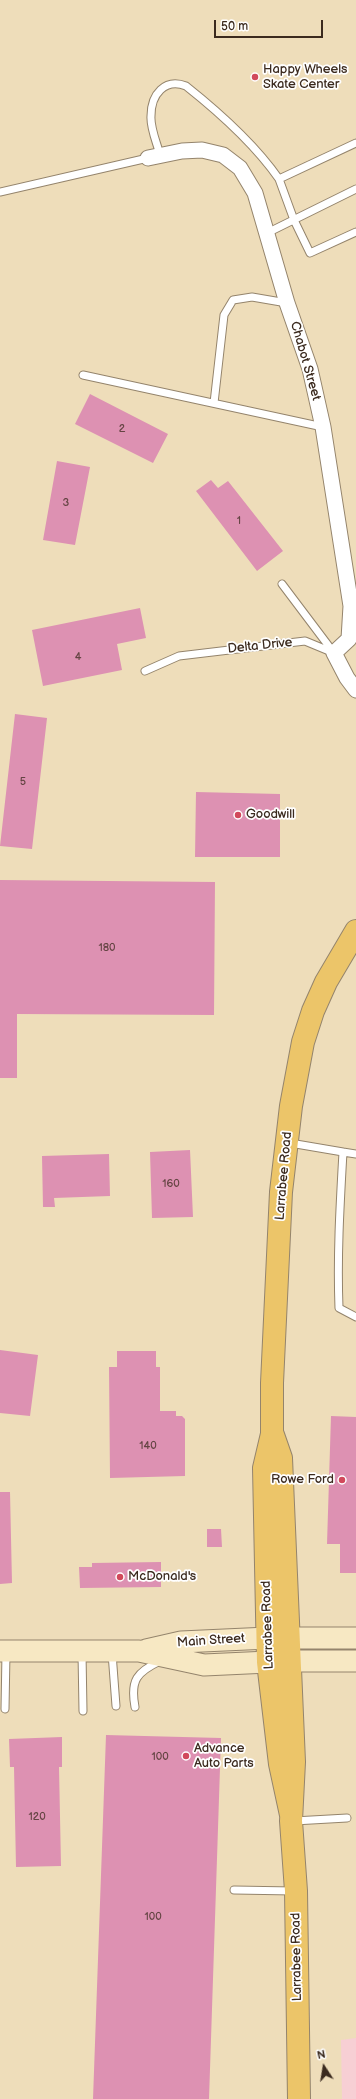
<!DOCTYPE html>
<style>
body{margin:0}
#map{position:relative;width:356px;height:2099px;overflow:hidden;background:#eeddba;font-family:"Balsamiq Sans",sans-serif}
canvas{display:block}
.north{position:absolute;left:304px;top:2047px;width:40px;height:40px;-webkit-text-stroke:3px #fff;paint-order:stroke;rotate:348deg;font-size:11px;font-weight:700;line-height:16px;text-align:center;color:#3b2a1e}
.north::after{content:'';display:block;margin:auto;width:14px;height:18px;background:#3b2a1e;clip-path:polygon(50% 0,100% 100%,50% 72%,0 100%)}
.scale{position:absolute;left:214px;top:20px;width:109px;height:18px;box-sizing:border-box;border:2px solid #3b2a1e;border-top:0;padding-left:5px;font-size:12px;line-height:14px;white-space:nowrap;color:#3b2a1e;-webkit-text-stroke:3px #fff;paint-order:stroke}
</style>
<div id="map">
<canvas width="356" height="2099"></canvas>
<div class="north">N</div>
<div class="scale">50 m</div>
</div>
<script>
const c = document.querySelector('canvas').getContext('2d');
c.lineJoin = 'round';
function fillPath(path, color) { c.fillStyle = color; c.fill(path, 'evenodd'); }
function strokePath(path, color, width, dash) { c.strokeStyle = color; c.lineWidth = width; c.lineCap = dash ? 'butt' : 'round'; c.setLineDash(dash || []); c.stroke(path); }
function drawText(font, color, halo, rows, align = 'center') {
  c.font = font + ' "Balsamiq Sans",sans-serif'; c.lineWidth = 3.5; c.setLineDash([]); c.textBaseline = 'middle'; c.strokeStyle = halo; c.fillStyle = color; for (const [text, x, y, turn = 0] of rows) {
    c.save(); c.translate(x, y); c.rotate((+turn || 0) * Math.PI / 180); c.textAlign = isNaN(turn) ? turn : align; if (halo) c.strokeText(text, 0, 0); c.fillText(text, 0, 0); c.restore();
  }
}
fillPath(new Path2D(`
 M356 2038V2099H342L341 2040Z`), '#f7cfd4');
fillPath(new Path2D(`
 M90 394 168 434 153 463 75 424Z
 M57 461 90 467 75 545 43 540Z
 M211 480 218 488 228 481 283 551 257 571 196 491Z
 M140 608 146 638 117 644 122 670 43 686 32 630Z
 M15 714 47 718 32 849 0 846Z
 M196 792 280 794V857H195Z
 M0 880 215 882 214 1015 17 1014V1078H0Z
 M190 1150 193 1217 152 1218 150 1152Z
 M109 1154 110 1196 54 1198 55 1207H43L42 1156Z
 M0 1350 38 1355 30 1416 0 1413Z
 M117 1351H156V1367H160V1411H176V1416H182L185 1419V1476L110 1478 109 1367H117Z
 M331 1416 356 1417V1573H340V1544H327Z
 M0 1492H10L12 1583 0 1584Z
 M207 1529H221L222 1547H207Z
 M161 1562V1587L80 1588 79 1567H92V1563Z
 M106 1735 221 1738 209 2099H93Z
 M62 1737V1767H59L61 1866 16 1867 14 1767H10L9 1739Z`), '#dd91b2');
const service = new Path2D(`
 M356 143 279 179 294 220 310 253 356 232
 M160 155C157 143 150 128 151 116 151 94 165 78 186 86 220 113 254 143 279 179
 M0 192 148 158
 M267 233 356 189
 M83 375 323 427
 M214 403 224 315 233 300 252 297 287 303
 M282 584 334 653
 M145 671 179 656 305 641 334 653
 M290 1143 343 1152
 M356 1154 343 1152C340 1205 337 1256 339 1308L356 1317
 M82 1653 83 1711
 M112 1653 116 1706
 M135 1707C130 1680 137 1672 160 1661
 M5 1709 6 1653
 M294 1821 347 1818
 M234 1890 294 1891`);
const minor = new Path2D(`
 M148 158 182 151 202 150 223 155 240 168 255 193 287 303 310 369 323 427 351 606 349 639 334 653 347 678 356 690`);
const secondary = new Path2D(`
 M146 1650 181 1642 268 1638H356
 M0 1651H139L204 1665 290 1661H356`);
const primary = new Path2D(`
 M273 1435 281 1458 294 1762 291 1821 296 1891 299 2099
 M291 1815 280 1764 268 1662 264 1468 272 1434V1383L281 1192 291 1106 303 1042 313 1011 326 982 356 931`);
strokePath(service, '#94846c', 9);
strokePath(minor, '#94846c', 17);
strokePath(secondary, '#94846c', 23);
strokePath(primary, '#94846c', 24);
strokePath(service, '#fff', 7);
strokePath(minor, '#fff', 15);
strokePath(secondary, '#f7e8c3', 21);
strokePath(primary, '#ecc569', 22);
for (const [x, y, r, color] of [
 [255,77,4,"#d1495b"],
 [238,815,4,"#d1495b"],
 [342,1480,4,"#d1495b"],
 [120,1577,4,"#d1495b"],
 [186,1756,4,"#d1495b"]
]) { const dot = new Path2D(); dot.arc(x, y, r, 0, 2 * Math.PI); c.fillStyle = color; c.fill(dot); strokePath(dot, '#fff', 1.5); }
drawText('11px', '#644443', null, [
 ["2",122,429],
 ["3",66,503],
 ["1",239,521],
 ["4",78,657],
 ["5",23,782],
 ["180",107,948],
 ["160",171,1184],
 ["140",148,1446],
 ["100",160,1757],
 ["120",37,1817],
 ["100",153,1917]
]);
drawText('13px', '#3b2a1e', '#fff', [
 ["Happy Wheels",263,70],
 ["Skate Center",263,85],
 ["Goodwill",246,815],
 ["Rowe Ford",334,1480,"right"],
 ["McDonald's",128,1577],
 ["Advance",194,1749],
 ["Auto Parts",194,1764]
], 'left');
drawText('13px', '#3b2a1e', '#fff', [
 ["Chabot Street",305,361,74],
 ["Delta Drive",260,646,-6],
 ["Larrabee Road",284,1176,-85],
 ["Larrabee Road",268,1625,-92],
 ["Main Street",211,1641,-4],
 ["Larrabee Road",297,1957,-91]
]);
</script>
